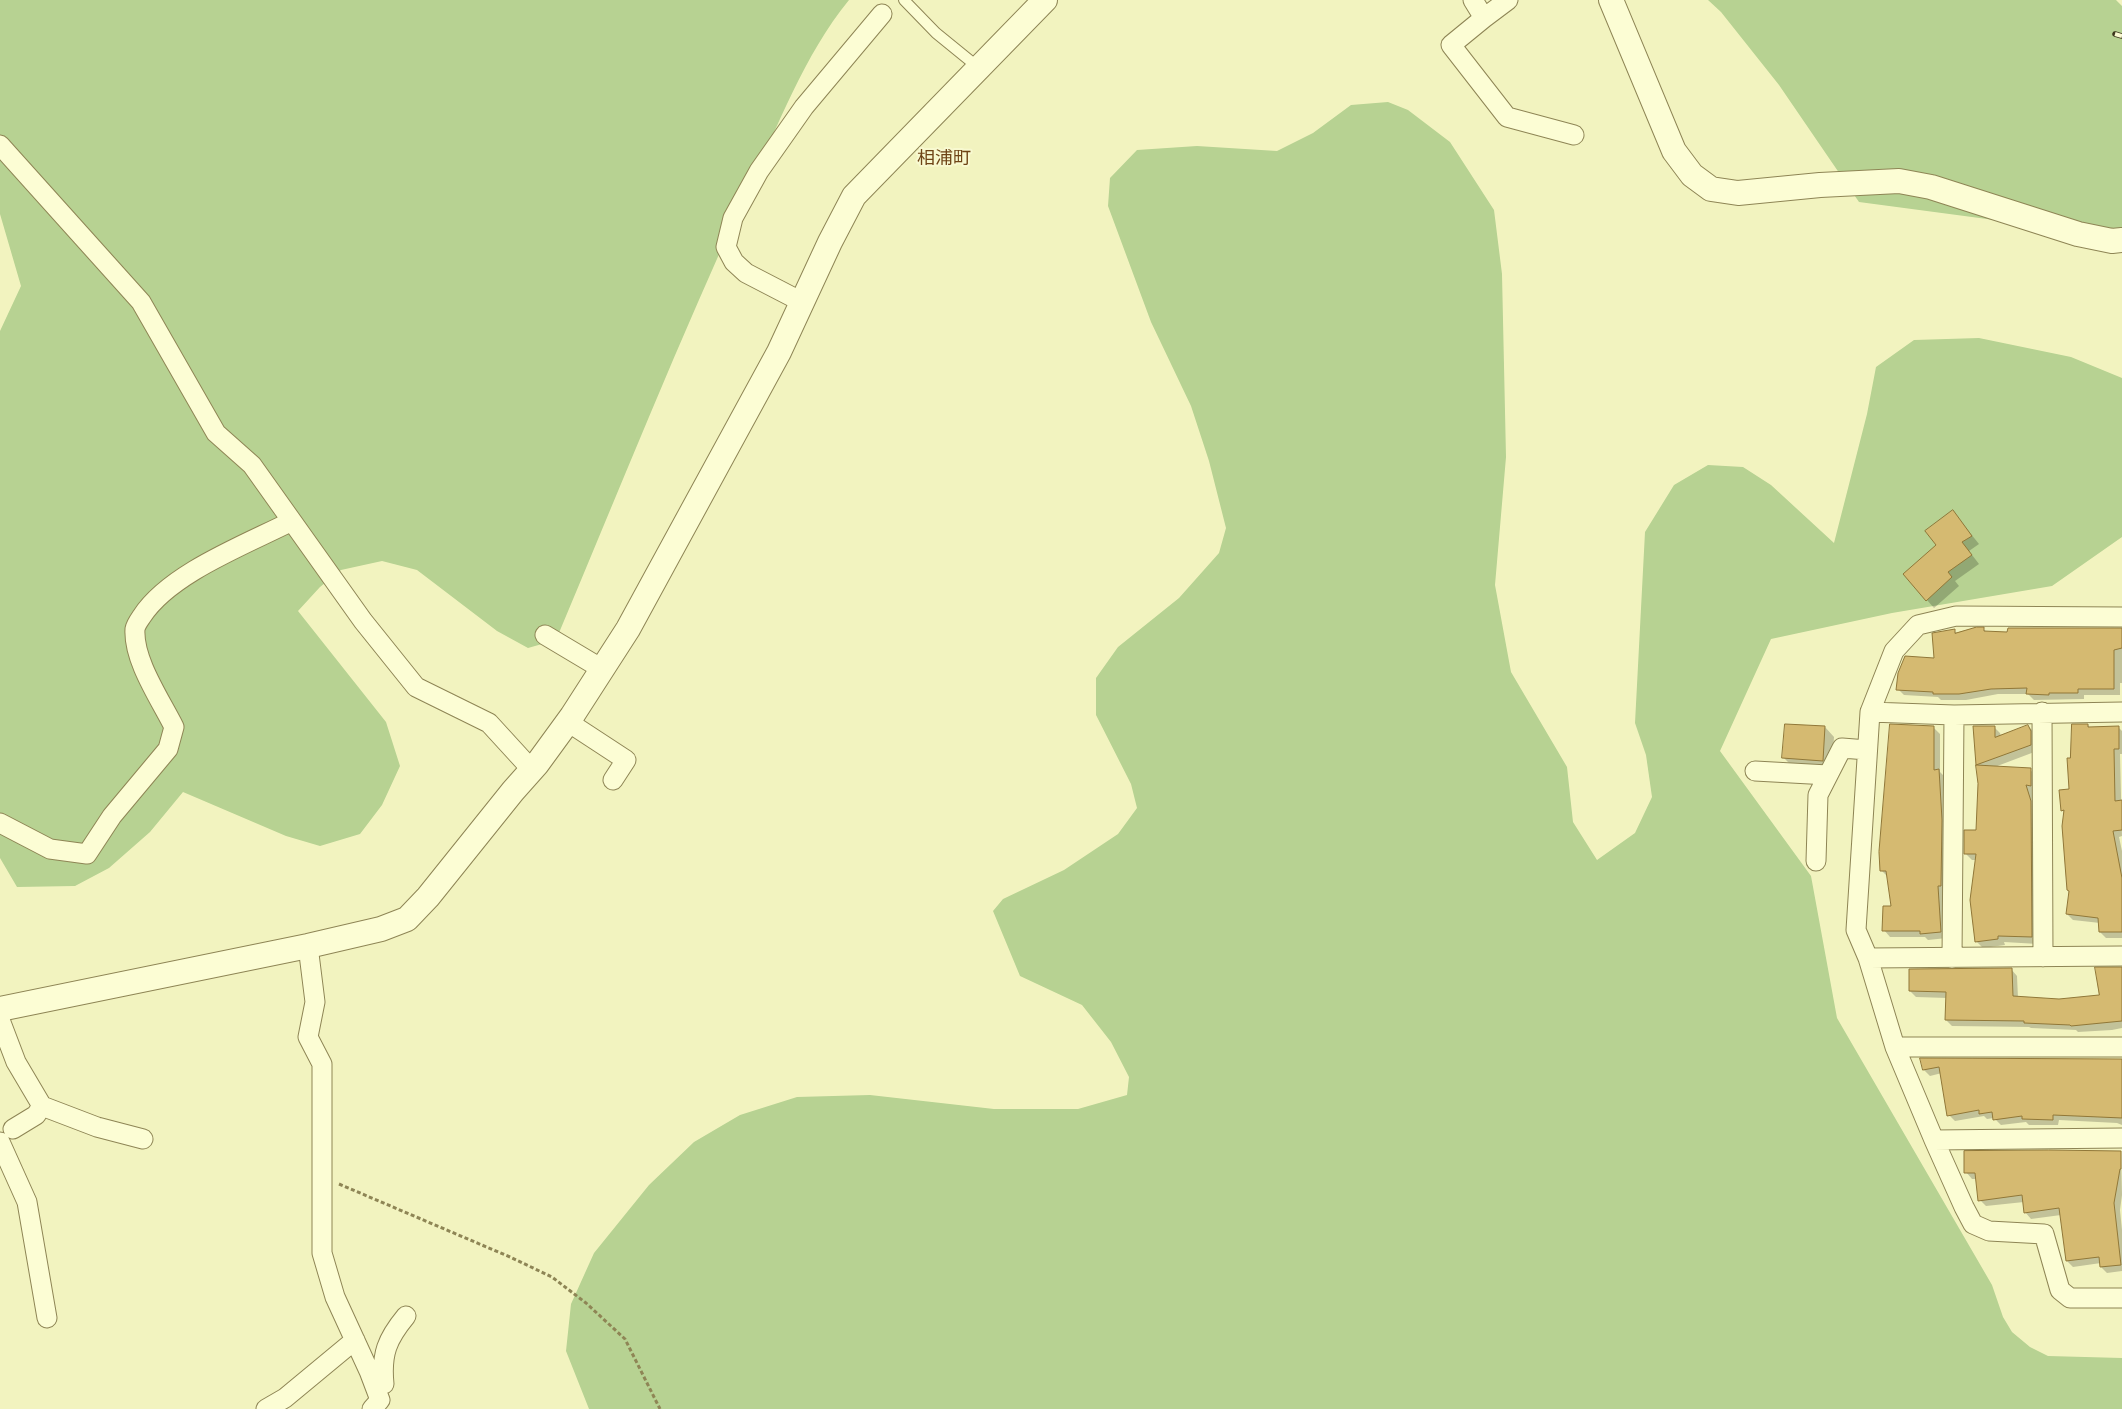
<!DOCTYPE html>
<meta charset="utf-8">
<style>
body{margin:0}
canvas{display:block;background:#f2f3bf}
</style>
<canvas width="2122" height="1409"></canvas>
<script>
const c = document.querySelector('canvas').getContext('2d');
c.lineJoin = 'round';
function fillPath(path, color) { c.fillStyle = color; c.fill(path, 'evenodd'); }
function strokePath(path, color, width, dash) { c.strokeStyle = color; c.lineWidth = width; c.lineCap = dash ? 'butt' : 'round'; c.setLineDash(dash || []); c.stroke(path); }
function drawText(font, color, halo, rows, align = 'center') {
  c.font = font + ' "PT Serif","Noto Sans JP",serif'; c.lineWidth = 4; c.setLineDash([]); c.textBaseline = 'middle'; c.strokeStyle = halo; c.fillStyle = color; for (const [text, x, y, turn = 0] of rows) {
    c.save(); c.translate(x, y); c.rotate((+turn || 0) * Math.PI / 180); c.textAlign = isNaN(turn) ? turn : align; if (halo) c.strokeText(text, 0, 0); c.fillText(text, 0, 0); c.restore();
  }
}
fillPath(new Path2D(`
 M0 0H849C804 55 778 126 748 190 680 338 619 490 556 640L528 648 497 631 417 570 382 561 341 570 320 587 298 611 386 722 400 766 382 805 360 834 320 846 286 836 183 792 150 832 109 868 75 886 17 887 0 858V331L21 286 0 214Z
 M1708 0H2116L2122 6V247L2002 221 1859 202 1779 85 1721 12Z
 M1388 102 1408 110 1450 142 1494 210 1502 274 1506 457 1495 585 1511 672 1567 767 1573 822 1597 860 1635 833 1652 797 1646 755 1635 723 1645 532 1674 485 1708 465 1743 467 1771 485 1834 543 1867 414 1876 367 1914 340 1979 338 2071 357 2122 378V537L2052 586 1892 613 1771 639 1720 751 1811 876 1837 1018 1992 1285 2003 1317 2012 1332 2030 1347 2048 1356 2122 1358V1409H589L566 1351 571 1304 594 1253 649 1185 694 1142 740 1115 797 1097 870 1095 994 1109H1078L1127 1095 1129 1077 1111 1042 1082 1005 1020 976 993 911 1003 899 1064 870 1118 834 1137 808 1131 784 1096 715V678L1118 647 1179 598 1219 553 1226 528 1209 461 1191 406 1151 322 1108 206 1110 178 1137 150 1197 146 1277 151 1313 133 1351 105Z`), '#b7d292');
fillPath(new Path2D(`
 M1953 512 1979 544 1969 551 1979 564 1955 581 1959 586 1934 608 1927 600 1938 545Z
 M1983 629 1987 632 2008 634 2122 629V683H2120V695H2084V699L2034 700 2028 694H1998L1966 700H1941L1938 697 1904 695 1898 689 1935 659 1954 631 1957 633Z
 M2088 725 2090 728 2118 727 2122 731V754H2120L2122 836 2119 837 2122 851V938H2106L2100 932V923L2073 920 2067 914 2070 892 2065 813 2062 810 2070 790 2072 759Z
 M2028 726 2034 732 2037 751 1992 768 2030 770 2037 776V792H2032L2038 809V944L2004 942 2005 945 1983 948 1976 941 1977 860H1972L1965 853 1977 832 1979 767 1977 765 1974 727H1994L2000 733 2001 736Z
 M1825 727 1834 737 1832 770 1793 767 1784 758Z
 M1933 727 1940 734V772L1946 778 1947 938 1928 940 1925 937H1890L1884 930 1892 908 1888 877 1882 871Z
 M2122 968V1028L2112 1030 2078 1032 2076 1030 2031 1028 2029 1027 1952 1026 1946 1020 1947 998 1916 997 1910 991 2011 969 2017 976 2018 998 2059 1000 2101 996Z
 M1922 1060 2122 1061V1125L2117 1123 2059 1120 2058 1125H2029L2026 1122 2001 1125 1994 1118 1987 1119 1984 1116 1955 1121 1949 1115 1942 1073 1930 1076 1924 1070Z
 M2121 1152 2122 1195 2120 1210 2122 1230V1271L2107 1273 2101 1267V1263L2073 1267 2067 1261 2061 1215 2031 1219 2025 1212 2024 1202 1986 1206 1980 1200 1977 1179H1972L1966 1172Z`), '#0003');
const building = new Path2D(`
 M1953 510 1972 536 1962 542 1972 555 1948 572 1952 577 1926 601 1903 574 1936 545 1925 531Z
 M1977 627H1984V631L2007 632 2008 628H2122V648L2114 650V689H2078V693H2049V695L2026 694 2027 688 1991 689 1959 694H1933V692L1896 690 1898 673 1905 656 1934 658 1932 633 1955 629V633Z
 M1785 724 1825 726 1823 761 1782 758Z
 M1890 724 1934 726V770L1939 769 1942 820 1941 884V886H1938L1941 932 1920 934V931H1882L1883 906H1891L1886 871H1880L1879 852Z
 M2072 724H2088V727L2119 726V749H2114L2115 801 2122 800V830L2113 831 2122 878V932H2099L2098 918 2066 914 2069 891 2067 890 2062 826 2064 810 2061 811 2059 790 2069 789 2067 758H2070Z
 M2028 725 2031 731V745L1976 765 1973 726H1995V737Z
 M1976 765 2031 768V786L2026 785 2031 801 2032 937 1998 936V939L1975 942 1970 900 1976 854H1964V830H1976L1978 784Z
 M2095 967H2122V1021L2071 1026 2070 1025 2024 1023V1021L1945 1020 1946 992 1909 991V969L2012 968 2013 996 2059 999 2099 995Z
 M1920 1058 2122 1059V1118L2053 1115V1120L2022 1119V1116L1993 1120 1992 1112 1979 1114V1110L1947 1116 1939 1067 1923 1070Z
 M2049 1150 2121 1151V1169H2120L2114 1203 2121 1265 2100 1267 2099 1257 2066 1261 2059 1208 2024 1213 2022 1195 1978 1201 1975 1173H1964V1151Z`);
fillPath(building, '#d5ba71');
strokePath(building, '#907738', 1);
const service = new Path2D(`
 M904 0 936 33 979 68`);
const minor = new Path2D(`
 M1473 0 1484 18 1451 45 1507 117 1574 135
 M1484 18 1508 0
 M0 145 141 302 216 433 252 465 363 621 416 687 489 723 532 770
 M802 302 746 273 734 262 726 247 733 218 759 171 804 107 882 14
 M2122 617 1956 616 1918 625 1894 651 1870 712 1856 930 1868 958 1895 1047 1934 1140 1964 1207 1973 1224 1989 1231 2044 1234 2060 1290 2070 1298H2122
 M545 635 602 669
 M1870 712 1954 715 2122 712
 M2042 712 2043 957
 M568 722 626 760 613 780
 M1755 771 1828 775
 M0 823 50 849 87 854 112 816 168 749 174 727C160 699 133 660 135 629 136 624 140 619 142 616 170 573 247 544 292 521
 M1816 861 1818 795 1842 748 1867 750
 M308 946 315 1002 308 1037 322 1064V1253L335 1297 369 1371 380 1400 372 1409
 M1868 958 2122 956
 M1952 958 1954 715
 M0 1020 16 1062 42 1106 97 1127 143 1139
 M1895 1047H2122
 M13 1129 36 1115 42 1106
 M1934 1140 2122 1138
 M0 1142 27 1202 47 1318
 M376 1385 384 1384C381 1354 387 1339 406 1316
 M266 1409 285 1398 355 1340`);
const tertiary = new Path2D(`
 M1611 0 1674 151 1692 175 1711 189 1738 193 1820 185 1899 181 1931 187 2078 234 2112 241 2122 240
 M0 1009 308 946 381 929 407 919 428 897 513 791 537 764 572 716 628 629 779 352 830 242 854 196 1045 0`);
strokePath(service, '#8e8555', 12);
strokePath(minor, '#8e8555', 21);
strokePath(tertiary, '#8e8555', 26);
strokePath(new Path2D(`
 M339 1184 510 1257 552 1277 586 1303 625 1339 660 1409`), '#8e8555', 3, [4, 2.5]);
strokePath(service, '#fcfdd4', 10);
strokePath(minor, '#fcfdd4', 19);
strokePath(tertiary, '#fcfdd4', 24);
const rail = new Path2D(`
 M2115 34 2122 36`);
strokePath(rail, '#3c351b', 5.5);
strokePath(rail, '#f8f9d0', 4, [11]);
drawText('18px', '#6e4416', '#f8f9d0', [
 ["相浦町",944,159]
]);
</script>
